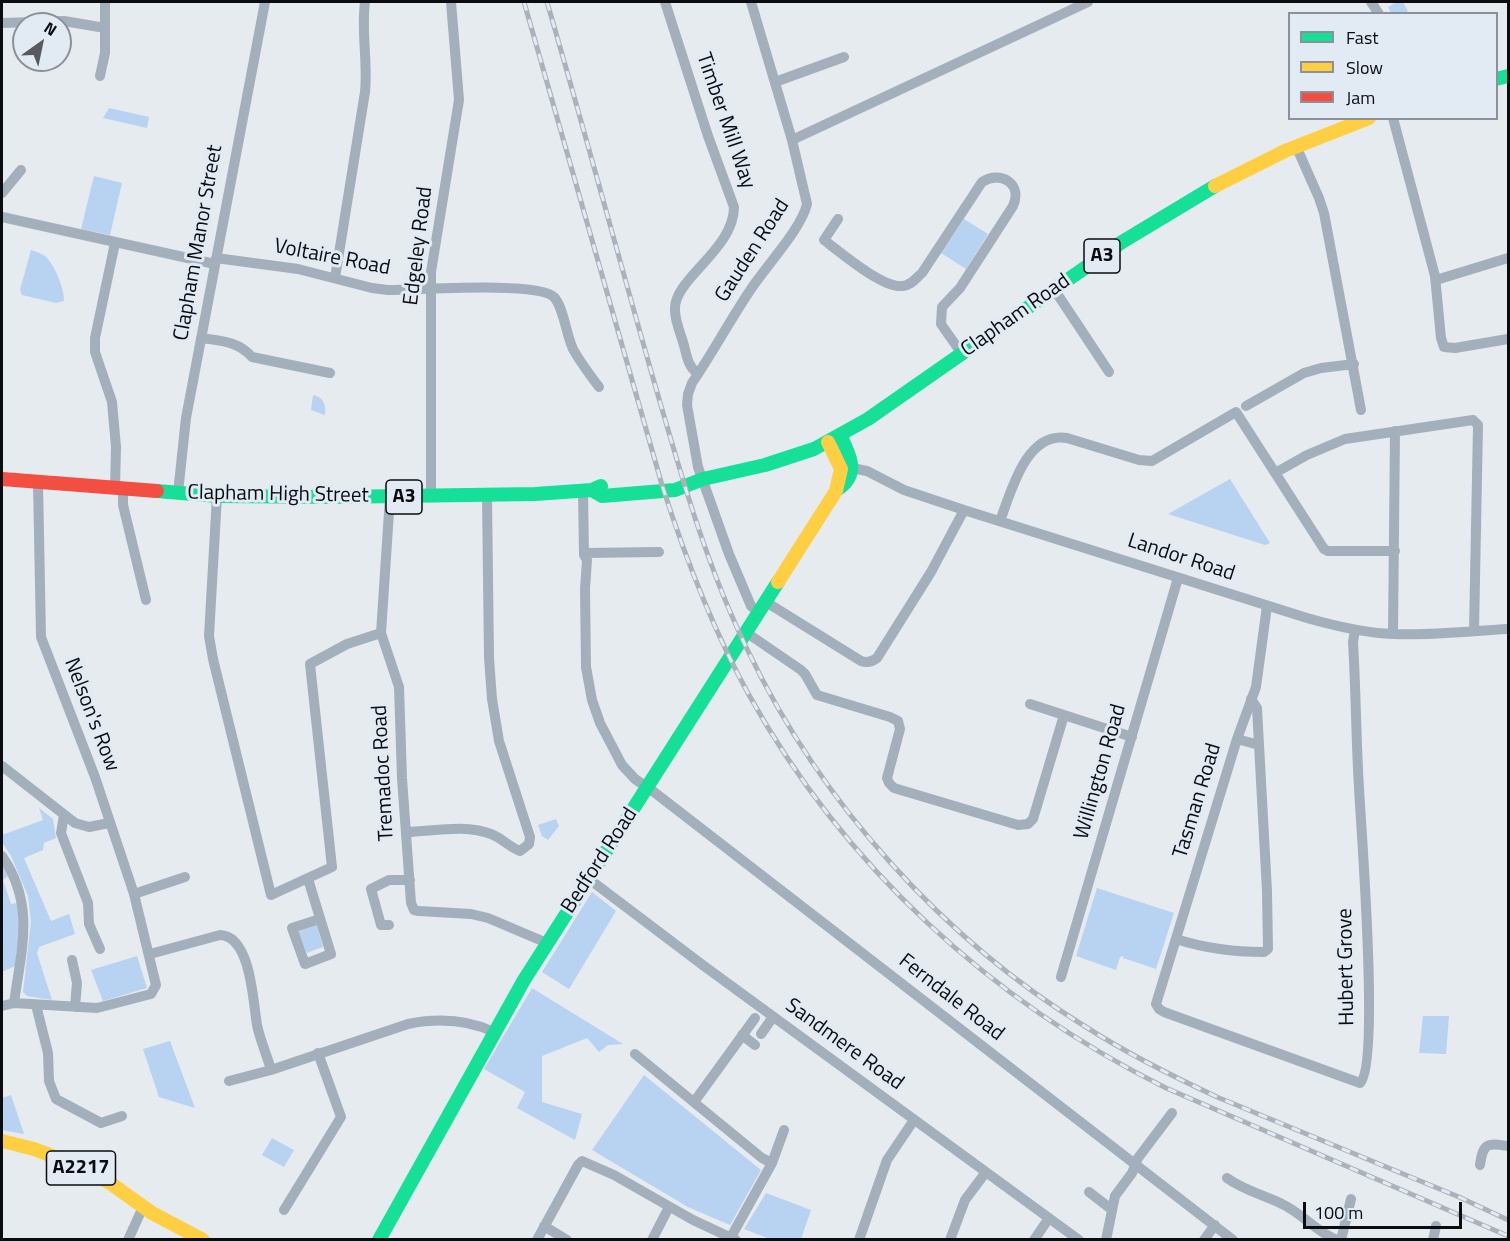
<!DOCTYPE html>
<style>
body{margin:0}
#map{position:relative;width:1510px;height:1241px;overflow:hidden;background:#e6ebf0;font-family:"Titillium Web",sans-serif}
canvas{display:block}
.frame{position:absolute;inset:0;border:3px solid #0a0c10;pointer-events:none}
.legend{position:absolute;left:1288px;top:12px;width:210px;height:108px;box-sizing:border-box;background:#e2eaf4;border:2px solid #8c9199;margin:0;padding:8px 10px;list-style:none;font-size:18px;color:#0a0c10}
.legend li{display:flex;align-items:center;gap:12px;height:30px}
.legend b{width:30px;border:2px solid #8c9199}
.north{position:absolute;left:12px;top:12px;width:60px;height:60px;box-sizing:border-box;background:#e2eaf4;border:2px solid #8c9199;border-radius:50%;rotate:33deg;font-size:16px;font-weight:700;line-height:24px;text-align:center;color:#0a0c10}
.north::after{content:'';display:block;margin:auto;width:21px;height:27px;background:#575a5e;clip-path:polygon(50% 0,100% 100%,50% 72%,0 100%)}
.scale{position:absolute;left:1303px;top:1202px;width:159px;height:27px;box-sizing:border-box;border:3px solid #0a0c10;border-top:0;padding-left:8px;font-size:18px;line-height:21px;white-space:nowrap;color:#0a0c10;-webkit-text-stroke:4px #e2eaf4;paint-order:stroke}
</style>
<div id="map">
<canvas width="1510" height="1241"></canvas>
<div class="frame"></div>
<ul class="legend">
<li><b style="height:8px;background:#16e098"></b>Fast</li>
<li><b style="height:8px;background:#ffcf43"></b>Slow</li>
<li><b style="height:8px;background:#f24e42"></b>Jam</li>
</ul>
<div class="north">N</div>
<div class="scale">100 m</div>
</div>
<script>
const c = document.querySelector('canvas').getContext('2d');
c.lineJoin = 'round';
function fillPath(path, color) { c.fillStyle = color; c.fill(path, 'evenodd'); }
function strokePath(path, color, width, dash) { c.strokeStyle = color; c.lineWidth = width; c.lineCap = dash ? 'butt' : 'round'; c.setLineDash(dash || []); c.stroke(path); }
function drawText(font, color, halo, rows, align = 'center') {
  c.font = font + ' "Titillium Web",sans-serif'; c.lineWidth = 6; c.setLineDash([]); c.textBaseline = 'middle'; c.strokeStyle = halo; c.fillStyle = color; for (const [text, x, y, turn = 0] of rows) {
    c.save(); c.translate(x, y); c.rotate((+turn || 0) * Math.PI / 180); c.textAlign = isNaN(turn) ? turn : align; if (halo) c.strokeText(text, 0, 0); c.fillText(text, 0, 0); c.restore();
  }
}
fillPath(new Path2D(`
 M1397 2H1403L1408 11 1404 13H1391L1388 7Z
 M109 108 149 117 147 128 103 118Z
 M94 176 122 183 110 235 81 229Z
 M964 219 988 234 966 269 941 253Z
 M31 250C37 252 44 254 48 259 56 269 64 288 64 301L56 303 22 295 20 290Z
 M313 395C324 397 326 405 325 415L311 410Z
 M1230 479 1270 543 1265 545 1168 514Z
 M39 808 53 819 56 838 44 843 43 850 24 858 51 921 69 914 75 934 39 947 37 953 52 1000 27 996 23 992 31 921 28 896 11 856 2 842V835L43 820Z
 M556 819 559 826 548 840 542 836 538 825Z
 M2 865 8 876 3 880 11 904 18 903 20 925 15 966 2 972Z
 M1097 888 1174 913 1156 969 1123 958V956L1120 957 1116 970 1076 956Z
 M592 892 616 911 569 989 542 972Z
 M317 925 323 947 307 953 298 932Z
 M137 956 147 988 103 1001 91 970Z
 M532 988 623 1044 608 1045 599 1052 587 1038 542 1056V1102L582 1114 575 1140 517 1108 525 1092 484 1069Z
 M1423 1016H1449L1446 1054 1419 1053Z
 M170 1041 195 1108 159 1097 143 1049Z
 M644 1075 761 1170 730 1225 688 1207 592 1150Z
 M11 1095 24 1134 2 1130V1098Z
 M272 1138 294 1150 284 1167 262 1155Z
 M766 1193 811 1210 801 1239H770L744 1229Z`), '#b8d2f1');
strokePath(new Path2D(`
 M665 2 708 136 734 207C734 250 673 279 675 310 675 321 680 332 683 342 687 355 687 366 698 374
 M751 2 792 140 807 204C801 230 764 268 749 292 729 322 712 354 692 383L688 394 687 405 698 467 729 554 751 606 759 613
 M1371 2 1379 14
 M2 23 64 21 105 28
 M100 76 105 53V2
 M775 82 844 57
 M1393 118 1435 276 1441 338 1444 347 1455 348 1508 339
 M792 140 1088 2
 M1296 146 1319 198 1324 213 1361 410
 M2 193 21 170
 M2 217 215 264
 M838 219 824 240C840 252 882 288 902 286 911 286 916 278 922 273L982 182C1001 170 1023 184 1013 206L960 288 942 307 941 324 962 354
 M216 258 298 269 372 288 388 290C415 290 539 281 554 297 564 308 566 335 573 349 580 362 590 375 599 387
 M335 278 365 92C368 62 361 32 365 2
 M1436 280 1508 258
 M1054 289 1109 372
 M201 338C221 341 238 341 252 357L330 373
 M1246 406 1304 373 1321 368 1354 364
 M852 468 867 471 904 490 964 510 1307 618C1335 626 1363 633 1393 634 1431 636 1470 631 1508 629
 M1275 473 1307 455 1345 439 1473 420 1478 425 1474 631
 M115 489 116 447 112 402 95 352V338L115 243
 M123 489V505L146 600
 M583 491 584 555 587 560 585 589 586 667 592 700 600 723 622 765 635 779 654 792 1233 1240
 M178 493 186 418 265 2
 M217 496 209 636 213 659 271 895 332 867 310 664 347 644 381 633
 M431 496V272L459 100 451 2
 M390 497 381 633 399 687 402 778 411 903 414 910 419 911 471 914 488 918 547 943
 M1000 521C1011 492 1026 431 1067 438L1139 460 1152 461 1236 412 1324 549 1328 551H1395
 M584 553 659 552
 M766 602 861 661C867 663 872 662 877 658L931 572 964 510
 M1267 606 1256 687 1237 739 1156 1004 1159 1009 1164 1012 1360 1083C1380 1065 1361 828 1359 788 1356 740 1356 691 1353 642L1355 630
 M747 633 801 670 805 674 817 695 890 717 898 721 900 729 887 778 889 783 894 788 1018 825 1028 824 1033 819 1064 715
 M1393 634 1395 431
 M1030 704 1132 737
 M1237 739 1259 745
 M2 766 75 823 89 827 109 823
 M64 815 61 833 88 903 89 924 100 949
 M407 832C435 831 465 824 491 834 502 838 509 847 520 851L529 844 530 837 499 741 492 699 489 658 487 496
 M2 856C36 905 21 950 14 1003
 M308 879 331 954 305 964 292 928 320 919
 M589 879 704 966 1079 1240
 M134 894 185 877
 M389 925H381L371 889 389 880H410
 M1176 939C1204 948 1235 952 1264 952L1268 949 1267 891 1257 708 1251 699
 M150 954 220 935C251 936 253 1002 257 1025 260 1040 267 1055 271 1070L408 1024C438 1018 466 1019 494 1032
 M72 960 77 983 75 1007
 M1061 977 1178 578
 M36 1005 48 1053 49 1081 56 1099 101 1123 122 1116
 M2 1006 14 1003 97 1008 151 994 156 985 134 894 95 777 41 637 38 483
 M761 1034 773 1017
 M742 1035 755 1045
 M635 1054 762 1158 772 1163 784 1130
 M229 1081 271 1070
 M694 1102 755 1018
 M1480 1165C1483 1142 1488 1143 1508 1146
 M1227 1178C1243 1190 1264 1195 1282 1204 1302 1213 1316 1232 1337 1240
 M1089 1192 1111 1209
 M284 1210 341 1117 318 1053
 M544 1226 567 1240
 M731 1237 772 1163
 M128 1240 143 1207
 M537 1240 578 1165 582 1161 614 1175 693 1220 736 1240
 M652 1240 669 1207
 M859 1240 887 1160 914 1120
 M950 1240 965 1200 986 1172
 M1034 1240 1049 1218
 M1106 1240 1115 1196 1132 1173 1138 1158 1172 1113
 M1204 1240 1215 1225
 M1341 1240 1351 1199
 M1433 1240 1436 1226`), '#a4afbc', 10);
strokePath(new Path2D(`
 M1496 79 1508 76
 M838 489C860 474 850 455 840 435
 M592 490 602 496 675 490 703 479 765 465 814 449 868 419 1122 242 1215 186
 M157 491 217 496 334 497 535 494 592 490 601 486
 M379 1240 524 980 778 582`), '#16e098', 14);
strokePath(new Path2D(`
 M1215 186 1285 151 1369 118
 M778 582 836 491 841 469 828 442
 M2 1141 34 1149 73 1164 110 1183 152 1213 203 1240`), '#ffcf43', 14);
strokePath(new Path2D(`
 M2 479 157 491`), '#f24e42', 14);
const rail = new Path2D(`
 M524 2 662 485C685 557 712 628 749 695 844 866 991 1001 1166 1088L1508 1236
 M547 2C583 125 616 248 651 371 679 467 704 561 748 651 821 803 943 939 1086 1027 1128 1054 1172 1076 1217 1097L1459 1197 1508 1220`);
strokePath(rail, '#abb2b9', 5);
strokePath(rail, '#e2eaf4', 3, [9]);
for (const [x, y, w] of [
 [1102,256,36],
 [404,497,36],
 [81,1168,69]
]) { const box = new Path2D(); box.roundRect(x - w / 2, y - 17, w, 34, 4.5); c.fillStyle = '#e2eaf4'; c.fill(box); strokePath(box, '#0a0c10', 1.5); }
drawText('bold 20px', '#0a0c10', null, [
 ["A3",1102,256],
 ["A3",404,497],
 ["A2217",81,1168]
]);
drawText('21px', '#0a0c10', '#e2eaf4', [
 ["Timber Mill Way",725,121,71],
 ["Clapham Manor Street",199,243,-80],
 ["Edgeley Road",419,246,-83],
 ["Gauden Road",753,251,-57],
 ["Voltaire Road",332,258,11],
 ["Clapham Road",1016,316,-35],
 ["Clapham High Street",278,495,1],
 ["Landor Road",1181,558,18],
 ["Nelson's Row",91,715,69],
 ["Willington Road",1101,772,-74],
 ["Tremadoc Road",384,773,-93],
 ["Tasman Road",1198,801,-73],
 ["Bedford Road",600,861,-57],
 ["Hubert Grove",1347,967,-91],
 ["Ferndale Road",951,998,38],
 ["Sandmere Road",844,1045,36]
]);
</script>
